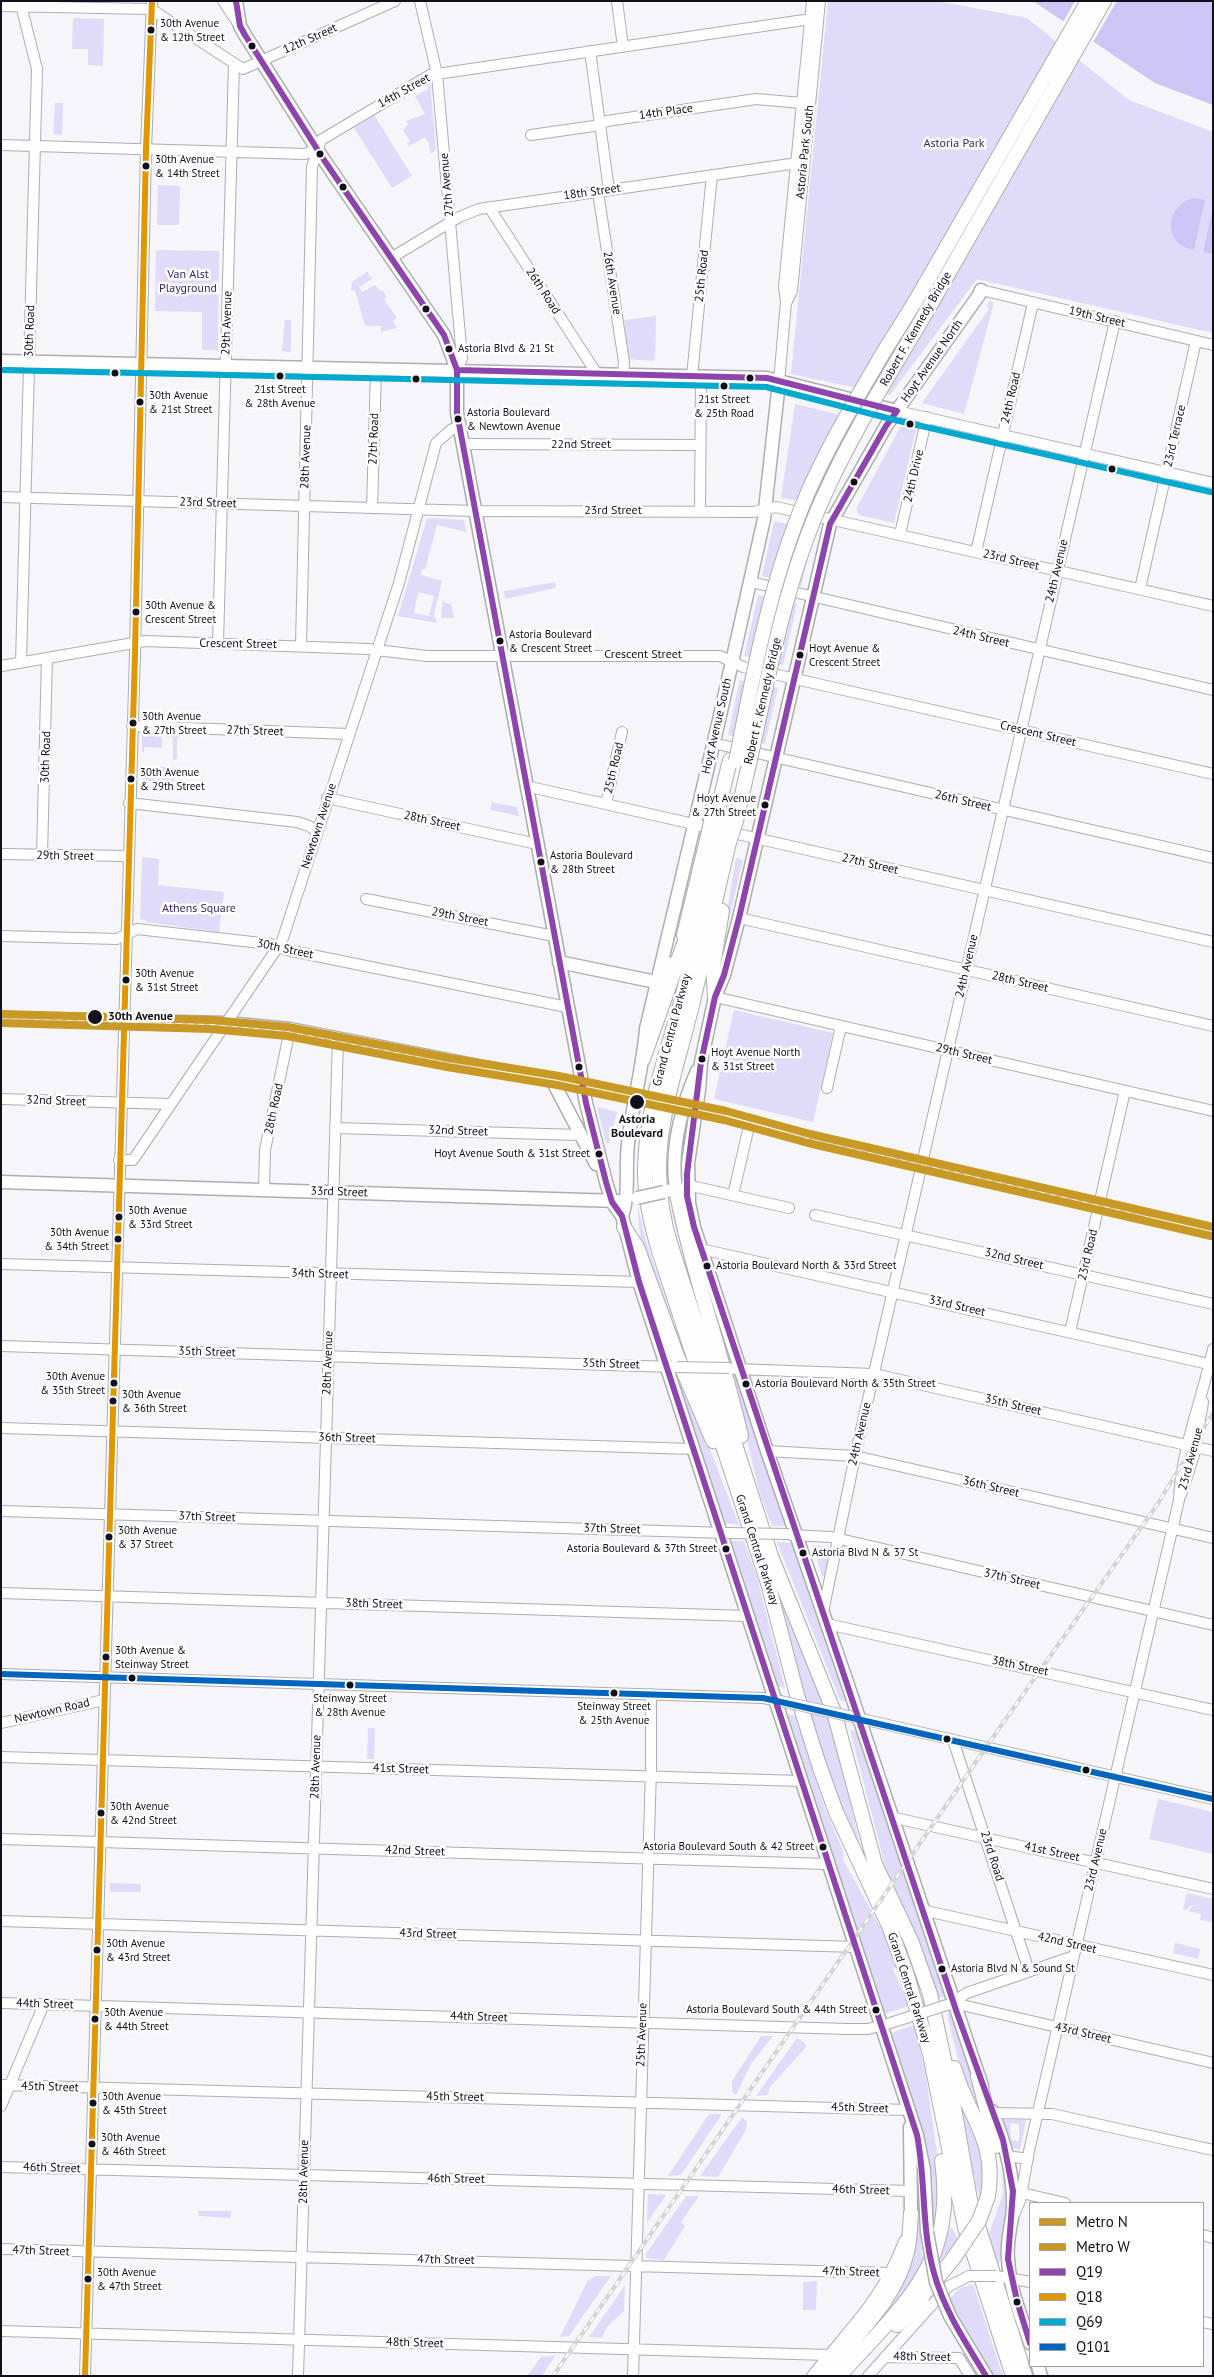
<!DOCTYPE html>
<style>
body{margin:0}
#map{position:relative;width:1214px;height:2377px;overflow:hidden;background:#f6f5fa;font-family:"PT Sans",sans-serif}
canvas{display:block}
.frame{position:absolute;inset:0;border:2px solid #110f1b;pointer-events:none}
.legend{position:absolute;left:1029px;top:2202px;width:175px;height:165px;box-sizing:border-box;background:#fff;border:1px solid #a09fa4;margin:0;padding:6px 9px;list-style:none;font-size:15px;color:#110f1b}
.legend li{display:flex;align-items:center;gap:10px;height:25px}
.legend b{width:25px;border:1px solid #a09fa4}
</style>
<div id="map">
<canvas width="1214" height="2377"></canvas>
<div class="frame"></div>
<ul class="legend">
<li><b style="height:6px;background:#c89924"></b>Metro N</li>
<li><b style="height:6px;background:#c89924"></b>Metro W</li>
<li><b style="height:6px;background:#8e44ad"></b>Q19</li>
<li><b style="height:6px;background:#e09703"></b>Q18</li>
<li><b style="height:6px;background:#00a9ce"></b>Q69</li>
<li><b style="height:6px;background:#0065bd"></b>Q101</li>
</ul>
</div>
<script>
const c = document.querySelector('canvas').getContext('2d');
c.lineJoin = 'round';
function fillPath(path, color) { c.fillStyle = color; c.fill(path, 'evenodd'); }
function strokePath(path, color, width, dash) { c.strokeStyle = color; c.lineWidth = width; c.lineCap = dash ? 'butt' : 'round'; c.setLineDash(dash || []); c.stroke(path); }
function drawText(font, color, halo, rows, align = 'center') {
  c.font = font + ' "PT Sans",sans-serif'; c.lineWidth = 5; c.setLineDash([]); c.textBaseline = 'middle'; c.strokeStyle = halo; c.fillStyle = color; for (const [text, x, y, turn = 0] of rows) {
    c.save(); c.translate(x, y); c.rotate((+turn || 0) * Math.PI / 180); c.textAlign = isNaN(turn) ? turn : align; if (halo) c.strokeText(text, 0, 0); c.fillText(text, 0, 0); c.restore();
  }
}
fillPath(new Path2D(`
 M828 1H937L1027 18 1129 100 1213 132V333L977 279 890 395 791 374Z
 M73 18 104 19 103 66 88 65V49H72Z
 M430 82 436 150 430 154 429 143 425 137 409 146 407 144 410 141 403 130 408 124 406 121 425 114 415 96 428 89 426 84Z
 M55 103H63L62 135 53 134Z
 M374 115 412 176 392 188 354 128Z
 M158 185 180 186 179 225H157Z
 M156 250 219 251 218 350H202V312L155 311Z
 M368 271 369 276 373 278 359 287 362 292 375 285 380 291 382 290 387 297 384 299 397 318 393 321 397 328 381 332V326H365L355 290H351L352 282Z
 M990 301 994 303 964 414 922 403 989 309 986 305Z
 M656 316 655 361 629 359 624 320Z
 M285 320H291V352L282 351Z
 M795 404 868 422 821 504 781 498Z
 M901 426 916 430 894 523 859 515 856 509Z
 M427 518 464 520 466 532 437 525 425 569 421 570V575L442 581 434 614 437 623 398 616ZM418 592 434 596 429 616 414 613Z
 M774 521 815 530 801 586 762 576Z
 M555 582 556 588 505 599 504 591Z
 M758 595 797 604 783 665 744 656Z
 M443 599 445 603 450 604V600L454 618H441Z
 M740 680 778 688 765 744 728 735Z
 M142 735H162V748L144 747V752H142Z
 M167 735H180L177 740V759L173 760V738L167 737Z
 M143 765 174 768V784L142 780Z
 M492 802 517 807 519 816 490 810Z
 M142 857 159 859 158 885 224 892 219 932 146 922V920L140 919Z
 M736 858 743 860 725 936 723 935Z
 M734 1010 833 1033 813 1122 714 1099Z
 M597 1107 617 1112 609 1143H606Z
 M670 1205 681 1232 707 1327 683 1256Z
 M638 1207 647 1244 686 1359C667 1312 637 1258 638 1207Z
 M676 1374H681L739 1525 724 1523Z
 M732 1376 738 1377 787 1526H772L759 1491Z
 M730 1541H744L757 1577 785 1688 777 1686Z
 M777 1542 793 1543 849 1703 840 1700Z
 M812 1545 832 1548 826 1575 822 1576Z
 M775 1585 811 1667 834 1733 863 1858C819 1770 799 1681 775 1585Z
 M787 1714 795 1716 826 1811 843 1851V1860L882 1930 897 1966 893 1969 909 2006 884 2014Z
 M368 1728H375L374 1759H367Z
 M850 1730 859 1732 946 1996 938 1998 914 1929 886 1869Z
 M1158 1799 1213 1812V1854L1149 1839Z
 M110 1883 141 1884V1892H110Z
 M1187 1893 1213 1899V1922L1200 1920 1201 1914 1188 1911 1193 1906H1201L1191 1905 1187 1910H1183Z
 M1175 1943 1200 1949 1198 1959 1173 1953Z
 M951 2013 991 2135 985 2128 960 2067 947 2014Z
 M914 2025 925 2070 940 2174 939 2231H933V2183L929 2154 891 2033Z
 M761 2036H773L751 2064 736 2095 732 2092V2081Z
 M797 2038 805 2043 806 2047 770 2087 768 2095 756 2096Z
 M961 2101 985 2160 981 2203 975 2183V2176L973 2174Z
 M709 2114H722L681 2175 668 2176Z
 M742 2117 747 2122 746 2130 718 2177 700 2176Z
 M1004 2120H1026L1020 2150 1013 2148ZM1010 2123 1019 2124V2141L1011 2140Z
 M1002 2166H1005L1008 2211 999 2266 989 2234 1003 2194Z
 M648 2194 666 2195 647 2223Z
 M686 2196H699L681 2222 685 2226 664 2260 646 2258V2254Z
 M198 2211H231L230 2218 199 2216Z
 M918 2218 924 2266 893 2308 874 2327C897 2293 912 2258 918 2218Z
 M951 2227 959 2240 931 2273 949 2230Z
 M596 2276H611L569 2336 560 2337 588 2280Z
 M817 2281 816 2310H803V2282Z
 M973 2284 1003 2376H993L949 2299 960 2288Z
 M625 2285 624 2311 607 2327 602 2338 589 2337Z
 M555 2356 542 2376H527L541 2357Z`), '#dfdbf9');
fillPath(new Path2D(`
 M1033 1H1213V105L1155 83Z
 M1192 198 1205 200 1194 250C1163 244 1164 209 1192 198Z
 M1213 207V254L1203 252Z`), '#cdc5f6');
fillPath(new Path2D(`
 M1075 1H1117L1092 44 1063 22Z`), '#f6f5fa');
const minor = new Path2D(`
 M20 1 37 69 21 662
 M223 1 239 25
 M420 1 437 74 462 358 457 370
 M617 1 623 47
 M1 6 151 9 243 69 395 1
 M590 51 609 190
 M531 135 594 126 607 121 756 99 802 103
 M1 145 305 154 317 149
 M598 192 624 362 623 374
 M489 207 597 374
 M391 258 459 217 479 209 804 162
 M981 290 1213 345
 M787 301 792 291 820 1
 M692 376 712 175
 M779 382 786 302 784 287 812 1
 M897 411 1213 483
 M463 444 700 445
 M1 497 475 511 753 512 776 507 1213 606
 M372 508 376 370
 M700 511 701 376
 M900 534 927 417
 M976 552 1033 303
 M751 582 1213 690
 M1140 589 1196 341
 M218 643 234 63
 M301 645 312 167 321 140 430 75 804 20 818 22
 M1 666 145 641 368 649 427 656H720L743 667 1213 774
 M132 726 349 734
 M713 743 1213 858
 M526 786 1213 942
 M327 798 537 844
 M129 803 297 822 309 826 317 832
 M606 804 622 732
 M1 854 128 856
 M42 855 47 658
 M366 899 554 936
 M739 918 1213 1026
 M1 936 117 939 137 929 270 944 287 950 567 1007
 M715 997 1213 1111
 M827 1088 841 1026
 M1 1099 170 1104
 M696 1109 921 1165 1213 1232
 M335 1128 580 1135
 M119 1160H133L282 941 399 583 436 443 452 429 460 427
 M687 1185 789 1208
 M264 1190 265 1150 290 1029
 M733 1195 750 1122
 M815 1215 1213 1304
 M701 1249 1213 1365
 M1 1264 639 1282
 M1070 1332 1125 1091
 M1 1346 674 1367
 M735 1369 874 1374 1213 1451
 M1 1428 694 1449
 M767 1451 855 1456 1213 1538
 M1181 1495 1194 1455 1203 1402
 M1 1511 727 1533
 M791 1535 831 1537 1213 1625
 M1 1593 748 1616
 M823 1612 855 1456 1115 321
 M827 1624 1213 1710
 M1 1674 763 1698 780 1701
 M853 1717 1213 1799
 M1 1723 104 1700
 M953 1740 1029 1971
 M1 1757 801 1781
 M891 1817 1213 1889
 M1 1839 828 1864
 M922 1910 1213 1975
 M1 1921 856 1947
 M1 2003 847 2029H868L887 2024
 M953 2003 1213 2063
 M950 2004 967 1993 1074 1956
 M1 2085 909 2110
 M1 2106 44 2004
 M992 2113 1052 2114 1213 2150
 M1008 2156 1028 2159
 M1 2167 912 2191
 M1022 2193 1065 2203
 M1014 2215 1020 2201 1029 2151 1179 1500C1181 1449 1202 1400 1213 1349
 M1203 2235 1213 2238
 M1 2249 891 2273
 M996 2276 1030 2282
 M1203 2322 1213 2324
 M1 2331 829 2355
 M885 2357 959 2358 970 2376
 M85 2376 135 653 146 149 152 1
 M298 2376 338 1039
 M633 2376 651 1769V1694
 M812 2376C849 2329 883 2299 904 2241
 M868 2376 949 2286 969 2276`);
const major = new Path2D(`
 M236 1 240 26 245 35 324 160 444 335 457 370V413L586 1103 606 1182 612 1202 622 1216 639 1282 917 2135 924 2170 927 2232
 M981 290 979 295 886 426 830 524 739 918 724 975 715 997 701 1062 699 1090 688 1163 689 1203 694 1227 767 1451 847 1682 982 2086
 M1 361 767 378 897 411
 M559 962 656 982
 M1 1018 226 1023 290 1029 642 1098
 M552 1080 596 1164
 M1 1182 618 1201
 M667 1191 676 1189C670 1149 681 1108 697 1071
 M622 1216C630 1193 625 1168 628 1144 632 1105 643 1068 646 1029L719 720 764 519 779 382
 M992 2111C1005 2142 1014 2174 1013 2208 1012 2224 1006 2241 1008 2258 1009 2287 1021 2316 1030 2343
 M910 2127 911 2213
 M950 2316 986 2376
 M1038 2366 1041 2376`);
const highway = new Path2D(`
 M928 309 1104 1
 M883 353 915 302 1088 1
 M716 818 730 760
 M736 821 749 764
 M718 838C706 891 696 945 682 998 667 1055 645 1111 645 1172 645 1201 652 1229 661 1257L768 1583 797 1695 819 1765 836 1812 889 1926 906 1972 930 2054 965 2227 1013 2376
 M730 839C716 893 706 947 693 1001 672 1089 642 1154 671 1246L771 1556 834 1712 875 1864 912 1943 930 1994 953 2102 970 2200 1025 2376
 M684 935 708 836
 M656 982 664 976 672 964
 M715 997 713 966 722 911
 M643 1059 690 927
 M676 1189C692 1272 722 1353 741 1436
 M624 1227 637 1247 677 1356 713 1441
 M954 2068C969 2119 997 2139 988 2196
 M978 2076 996 2146
 M914 2306 953 2259
 M897 2325 922 2302
 M823 2376C853 2336 895 2303 907 2252 910 2240 910 2226 911 2213
 M839 2376C902 2306 957 2265 942 2161`);
strokePath(minor, '#aeacb5', 12);
strokePath(major, '#aeacb5', 15);
strokePath(highway, '#aeacb5', 16);
strokePath(minor, '#fefefe', 10);
strokePath(major, '#fefefe', 12);
strokePath(highway, '#fefefe', 14);
const rail = new Path2D(`
 M1 1017 221 1025 287 1031 705 1116 1129 1212 1174 1218
 M553 2376 998 1730 1157 1505 1213 1413`);
strokePath(rail, '#d4d3d5', 4);
strokePath(rail, '#fff', 2, [5.5]);
const minorBridge = new Path2D(`
 M677 1367 729 1368
 M727 1533 789 1534
 M780 1701 853 1717
 M887 2024 947 2005
 M969 2276H996`);
const majorBridge = new Path2D(`
 M644 1099 674 1105
 M637 1198 664 1192
 M927 2232 936 2282 950 2316`);
const highwayBridge = new Path2D(`
 M736 761C754 671 770 582 806 497 827 447 856 400 883 353
 M749 764C769 674 785 582 823 498 852 432 892 371 928 309
 M708 836 712 817
 M718 838 723 819
 M730 839 736 821
 M953 2259 979 2221 988 2196`);
strokePath(minorBridge, '#aeacb5', 12, []);
strokePath(majorBridge, '#aeacb5', 15, []);
strokePath(highwayBridge, '#aeacb5', 16, []);
strokePath(minorBridge, '#fefefe', 10);
strokePath(majorBridge, '#fefefe', 12);
strokePath(highwayBridge, '#fefefe', 14);
strokePath(new Path2D(`
 M236 1 240 26 245 35 324 160 444 335 457 370V413L586 1103 606 1182 612 1202 622 1216 639 1282 917 2135C926 2180 921 2228 934 2273 944 2310 966 2343 986 2376
 M457 370 767 378 897 411 886 426 830 524 739 918 724 975 715 997 701 1062 687 1174V1196L694 1227 957 2013 1003 2140 1013 2191 1008 2259 1017 2301 1030 2343`), '#8e44ad', 6);
strokePath(new Path2D(`
 M85 2376 135 653 146 149 152 1`), '#e09703', 6);
strokePath(new Path2D(`
 M1 370 766 387 895 420 1211 492`), '#00a9ce', 6);
strokePath(new Path2D(`
 M1 1674 763 1698 1213 1799`), '#0065bd', 6);
strokePath(new Path2D(`
 M1 1014 212 1020 288 1027 449 1058 559 1076 726 1111 810 1134 1213 1227`), '#c89924', 8);
strokePath(new Path2D(`
 M1 1023 211 1029 287 1036 447 1067 557 1085 724 1120 808 1143 1211 1236`), '#c89924', 8);
for (const [x, y, r, color] of [
 [151,30,4.5,"#110f1b"],
 [252,46,4.5,"#110f1b"],
 [320,154,4.5,"#110f1b"],
 [146,166,4.5,"#110f1b"],
 [343,187,4.5,"#110f1b"],
 [426,309,4.5,"#110f1b"],
 [449,349,4.5,"#110f1b"],
 [115,373,4.5,"#110f1b"],
 [280,376,4.5,"#110f1b"],
 [750,378,4.5,"#110f1b"],
 [416,379,4.5,"#110f1b"],
 [724,386,4.5,"#110f1b"],
 [140,402,4.5,"#110f1b"],
 [458,419,4.5,"#110f1b"],
 [910,424,4.5,"#110f1b"],
 [1112,469,4.5,"#110f1b"],
 [854,482,4.5,"#110f1b"],
 [136,612,4.5,"#110f1b"],
 [500,641,4.5,"#110f1b"],
 [800,655,4.5,"#110f1b"],
 [133,723,4.5,"#110f1b"],
 [131,779,4.5,"#110f1b"],
 [765,805,4.5,"#110f1b"],
 [541,862,4.5,"#110f1b"],
 [126,980,4.5,"#110f1b"],
 [95,1017,8,"#110f1b"],
 [702,1059,4.5,"#110f1b"],
 [579,1067,4.5,"#110f1b"],
 [637,1102,8,"#110f1b"],
 [599,1154,4.5,"#110f1b"],
 [119,1217,4.5,"#110f1b"],
 [118,1239,4.5,"#110f1b"],
 [707,1266,4.5,"#110f1b"],
 [114,1383,4.5,"#110f1b"],
 [746,1384,4.5,"#110f1b"],
 [113,1401,4.5,"#110f1b"],
 [109,1537,4.5,"#110f1b"],
 [726,1549,4.5,"#110f1b"],
 [803,1553,4.5,"#110f1b"],
 [106,1657,4.5,"#110f1b"],
 [132,1678,4.5,"#110f1b"],
 [350,1685,4.5,"#110f1b"],
 [614,1693,4.5,"#110f1b"],
 [947,1739,4.5,"#110f1b"],
 [1086,1770,4.5,"#110f1b"],
 [101,1813,4.5,"#110f1b"],
 [823,1847,4.5,"#110f1b"],
 [97,1950,4.5,"#110f1b"],
 [942,1969,4.5,"#110f1b"],
 [876,2010,4.5,"#110f1b"],
 [95,2019,4.5,"#110f1b"],
 [93,2103,4.5,"#110f1b"],
 [92,2144,4.5,"#110f1b"],
 [88,2279,4.5,"#110f1b"],
 [1017,2302,4.5,"#110f1b"]
]) { const dot = new Path2D(); dot.arc(x, y, r, 0, 2 * Math.PI); c.fillStyle = color; c.fill(dot); strokePath(dot, '#fff', 2); }
drawText('11px', '#110f1b', '#fff', [
 ["30th Avenue",160,24],
 ["& 12th Street",160,38],
 ["30th Avenue",155,160],
 ["& 14th Street",155,174],
 ["Astoria Blvd & 21 St",458,349],
 ["21st Street",280,390,"center"],
 ["& 28th Avenue",280,404,"center"],
 ["30th Avenue",149,396],
 ["& 21st Street",149,410],
 ["21st Street",724,400,"center"],
 ["& 25th Road",724,414,"center"],
 ["Astoria Boulevard",467,413],
 ["& Newtown Avenue",467,427],
 ["30th Avenue &",145,606],
 ["Crescent Street",145,620],
 ["Astoria Boulevard",509,635],
 ["& Crescent Street",509,649],
 ["Hoyt Avenue &",809,649],
 ["Crescent Street",809,663],
 ["30th Avenue",142,717],
 ["& 27th Street",142,731],
 ["30th Avenue",140,773],
 ["& 29th Street",140,787],
 ["Hoyt Avenue",756,799,"right"],
 ["& 27th Street",756,813,"right"],
 ["Astoria Boulevard",550,856],
 ["& 28th Street",550,870],
 ["30th Avenue",135,974],
 ["& 31st Street",135,988],
 ["Hoyt Avenue North",711,1053],
 ["& 31st Street",711,1067],
 ["Hoyt Avenue South & 31st Street",590,1154,"right"],
 ["30th Avenue",128,1211],
 ["& 33rd Street",128,1225],
 ["30th Avenue",109,1233,"right"],
 ["& 34th Street",109,1247,"right"],
 ["Astoria Boulevard North & 33rd Street",716,1266],
 ["30th Avenue",105,1377,"right"],
 ["& 35th Street",105,1391,"right"],
 ["Astoria Boulevard North & 35th Street",755,1384],
 ["30th Avenue",122,1395],
 ["& 36th Street",122,1409],
 ["30th Avenue",118,1531],
 ["& 37 Street",118,1545],
 ["Astoria Boulevard & 37th Street",717,1549,"right"],
 ["Astoria Blvd N & 37 St",812,1553],
 ["30th Avenue &",115,1651],
 ["Steinway Street",115,1665],
 ["Steinway Street",350,1699,"center"],
 ["& 28th Avenue",350,1713,"center"],
 ["Steinway Street",614,1707,"center"],
 ["& 25th Avenue",614,1721,"center"],
 ["30th Avenue",110,1807],
 ["& 42nd Street",110,1821],
 ["Astoria Boulevard South & 42 Street",814,1847,"right"],
 ["30th Avenue",106,1944],
 ["& 43rd Street",106,1958],
 ["Astoria Blvd N & Sound St",951,1969],
 ["Astoria Boulevard South & 44th Street",867,2010,"right"],
 ["30th Avenue",104,2013],
 ["& 44th Street",104,2027],
 ["30th Avenue",102,2097],
 ["& 45th Street",102,2111],
 ["30th Avenue",101,2138],
 ["& 46th Street",101,2152],
 ["30th Avenue",97,2273],
 ["& 47th Street",97,2287]
], 'left');
drawText('12px', '#110f1b', '#fff', [
 ["12th Street",310,39,-24],
 ["14th Street",404,91,-29],
 ["14th Place",666,112,-8],
 ["Astoria Park South",805,152,-84],
 ["27th Avenue",447,185,-95],
 ["18th Street",592,192,-8],
 ["25th Road",702,276,-84],
 ["26th Avenue",612,283,81],
 ["26th Road",543,291,57],
 ["19th Street",1097,317,13],
 ["29th Avenue",227,323,-88],
 ["Robert F. Kennedy Bridge",916,329,-60],
 ["30th Road",30,331,-88],
 ["Hoyt Avenue North",932,361,-55],
 ["24th Road",1011,398,-77],
 ["23rd Terrace",1175,436,-77],
 ["27th Road",374,439,-88],
 ["22nd Street",581,445],
 ["28th Avenue",306,457,-88],
 ["24th Drive",914,476,-77],
 ["23rd Street",208,503,2],
 ["23rd Street",613,511],
 ["23rd Street",1011,560,13],
 ["24th Avenue",1057,571,-77],
 ["24th Street",981,637,13],
 ["Crescent Street",238,644,1],
 ["Crescent Street",643,655],
 ["Robert F. Kennedy Bridge",763,701,-77],
 ["Hoyt Avenue South",717,726,-77],
 ["27th Street",255,731,2],
 ["Crescent Street",1038,734,13],
 ["30th Road",46,757,-88],
 ["25th Road",614,768,-77],
 ["26th Street",963,801,13],
 ["28th Street",432,821,12],
 ["Newtown Avenue",319,826,-72],
 ["29th Street",65,856,1],
 ["27th Street",870,864,13],
 ["29th Street",460,917,11],
 ["30th Street",285,949,12],
 ["24th Avenue",967,966,-77],
 ["28th Street",1020,982,13],
 ["Grand Central Parkway",672,1030,-75],
 ["29th Street",964,1054,13],
 ["32nd Street",56,1101,2],
 ["28th Road",274,1109,-78],
 ["32nd Street",458,1131,2],
 ["33rd Street",339,1192,2],
 ["23rd Road",1088,1255,-77],
 ["32nd Street",1014,1259,13],
 ["34th Street",320,1274,2],
 ["33rd Street",957,1306,13],
 ["35th Street",207,1352,2],
 ["28th Avenue",328,1363,-88],
 ["35th Street",611,1364,2],
 ["35th Street",1013,1405,13],
 ["24th Avenue",860,1434,-77],
 ["36th Street",347,1438,2],
 ["23rd Avenue",1191,1459,-75],
 ["36th Street",991,1487,13],
 ["37th Street",207,1517,2],
 ["37th Street",612,1529,2],
 ["Grand Central Parkway",757,1550,72],
 ["37th Street",1012,1579,13],
 ["38th Street",374,1604,2],
 ["38th Street",1020,1666,12],
 ["Newtown Road",52,1711,-13],
 ["28th Avenue",316,1767,-88],
 ["41st Street",401,1769,2],
 ["42nd Street",415,1851,2],
 ["41st Street",1052,1852,12],
 ["23rd Road",992,1856,72],
 ["23rd Avenue",1096,1860,-77],
 ["43rd Street",428,1934,2],
 ["42nd Street",1067,1943,13],
 ["Grand Central Parkway",909,1988,72],
 ["44th Street",45,2004,2],
 ["44th Street",479,2017,2],
 ["43rd Street",1083,2033,13],
 ["25th Avenue",642,2035,-88],
 ["45th Street",50,2087,2],
 ["45th Street",455,2097,1],
 ["45th Street",860,2108,2],
 ["46th Street",52,2168,2],
 ["28th Avenue",304,2172,-89],
 ["46th Street",456,2179,1],
 ["46th Street",861,2190,2],
 ["47th Street",41,2251,2],
 ["47th Street",446,2260,1],
 ["47th Street",851,2272,2],
 ["48th Street",415,2343,2],
 ["48th Street",922,2357,1]
]);
drawText('12px', '#371f6d', '#fff', [
 ["Astoria Park",954,144],
 ["Van Alst",188,275],
 ["Playground",188,289],
 ["Athens Square",199,909]
]);
drawText('bold 12px', '#110f1b', '#fff', [
 ["30th Avenue",108,1017],
 ["Astoria",637,1120,"center"],
 ["Boulevard",637,1134,"center"]
], 'left');
</script>
